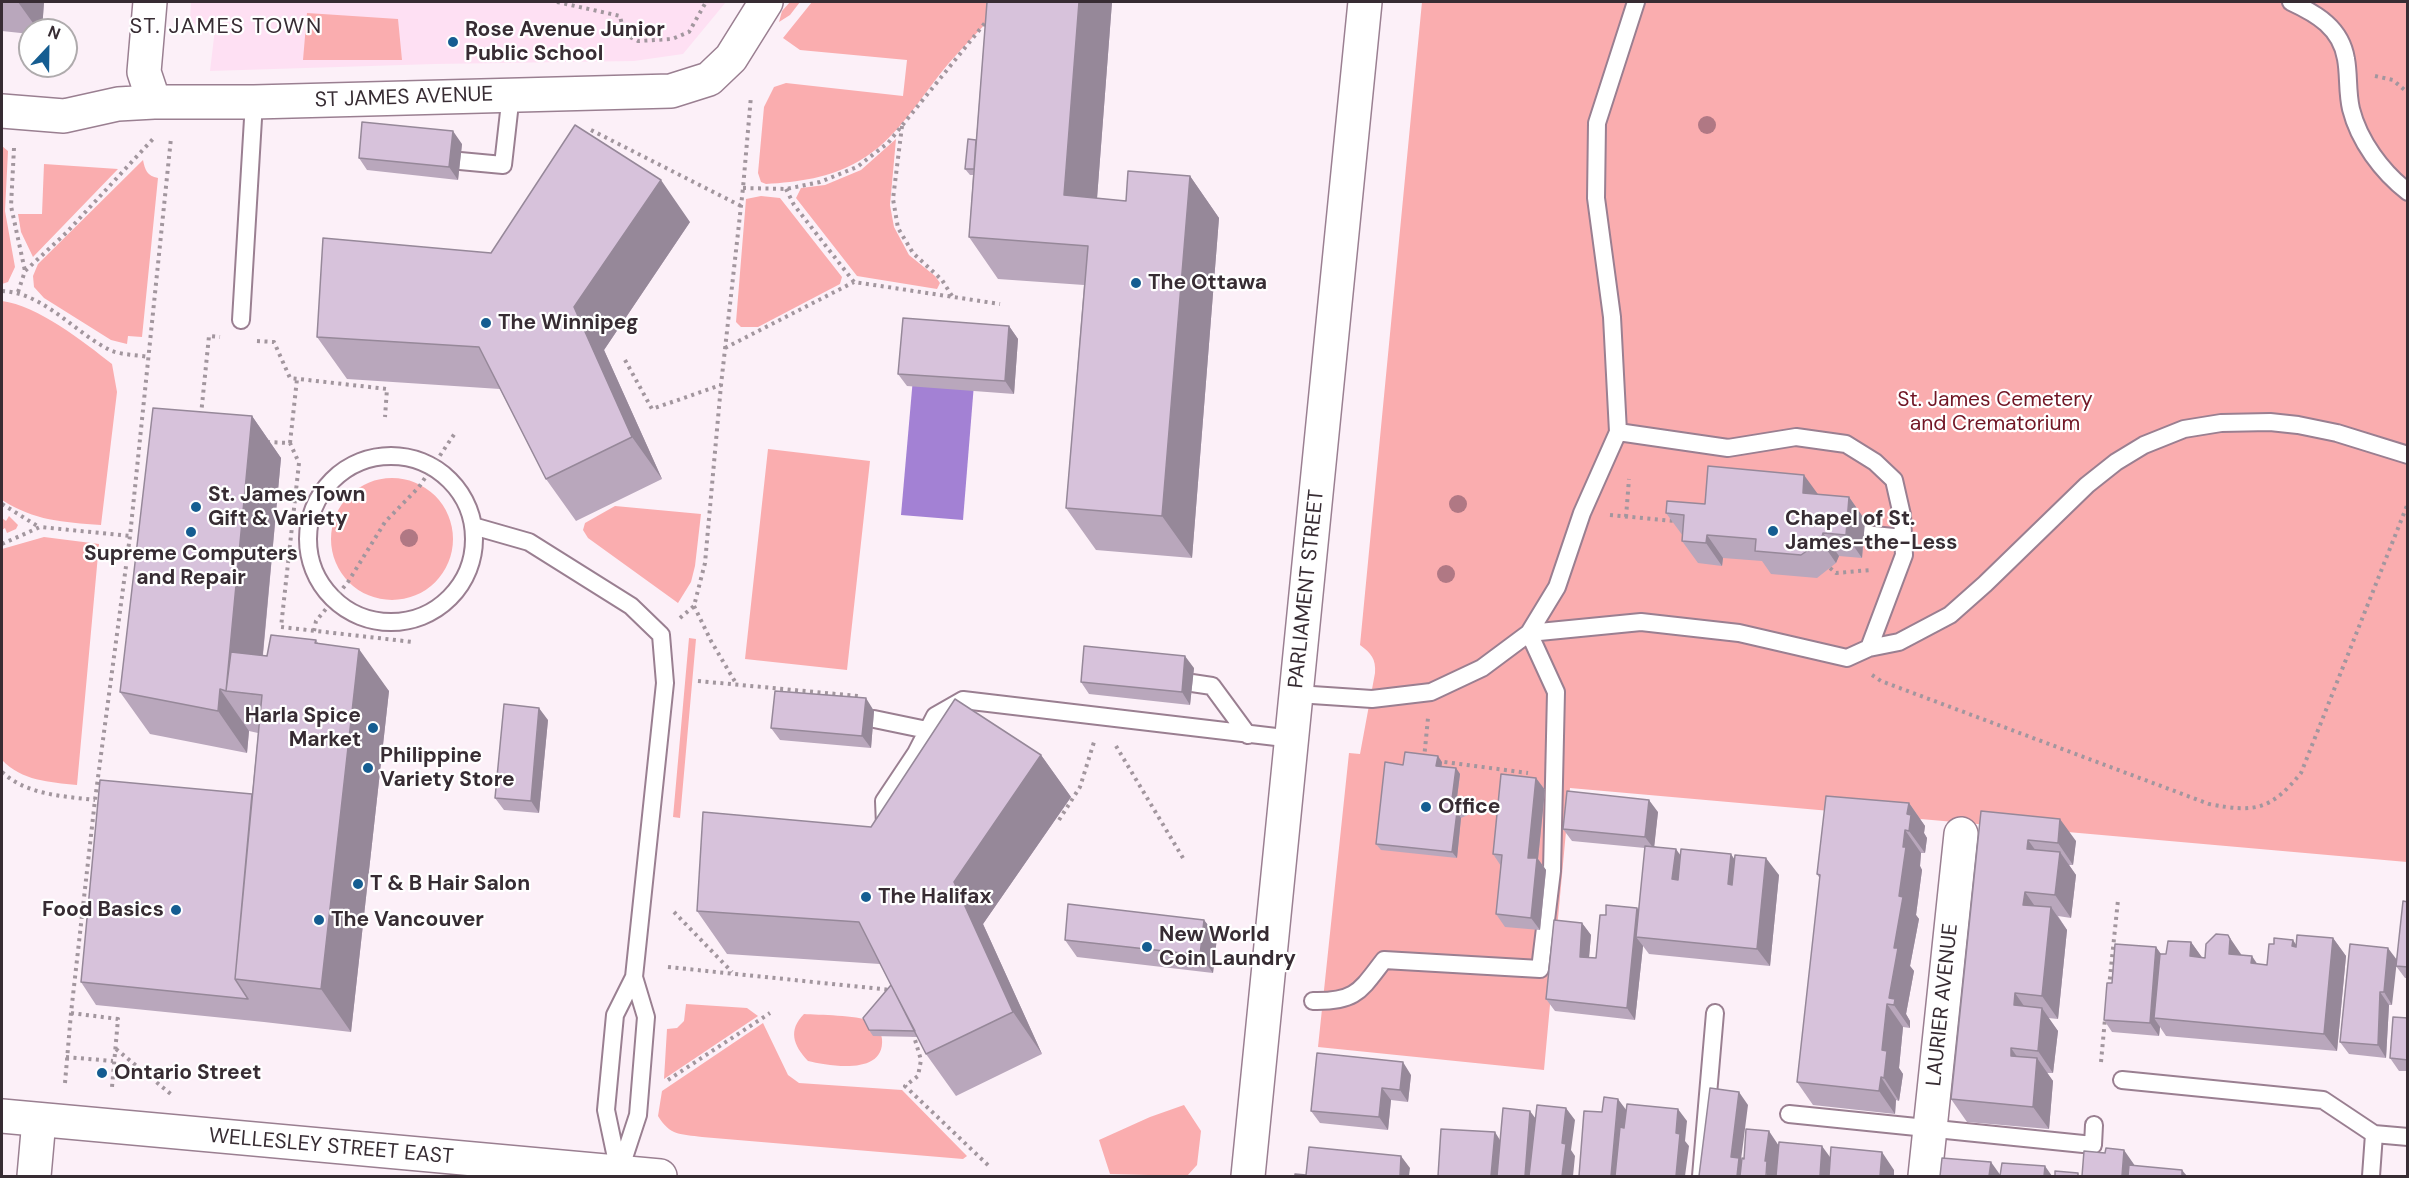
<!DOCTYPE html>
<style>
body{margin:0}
#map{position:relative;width:2409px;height:1178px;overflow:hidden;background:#fcf0f8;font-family:"DM Sans",sans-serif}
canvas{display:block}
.frame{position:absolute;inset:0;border:3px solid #372c33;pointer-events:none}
.north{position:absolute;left:18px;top:18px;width:60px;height:60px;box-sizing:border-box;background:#fff;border:2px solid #afabad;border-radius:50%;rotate:22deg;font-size:16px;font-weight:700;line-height:24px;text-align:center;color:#372c33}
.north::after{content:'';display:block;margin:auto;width:21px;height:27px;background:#155d91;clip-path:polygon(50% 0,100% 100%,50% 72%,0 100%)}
</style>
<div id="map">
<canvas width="2409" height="1178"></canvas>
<div class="frame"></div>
<div class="north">N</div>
</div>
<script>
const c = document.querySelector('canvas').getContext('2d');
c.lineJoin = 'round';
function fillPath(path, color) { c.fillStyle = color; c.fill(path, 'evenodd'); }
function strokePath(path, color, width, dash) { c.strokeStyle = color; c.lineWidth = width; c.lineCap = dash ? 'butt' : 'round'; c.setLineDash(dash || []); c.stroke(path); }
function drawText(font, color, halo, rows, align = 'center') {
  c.font = font + ' "DM Sans",sans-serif'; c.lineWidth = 4.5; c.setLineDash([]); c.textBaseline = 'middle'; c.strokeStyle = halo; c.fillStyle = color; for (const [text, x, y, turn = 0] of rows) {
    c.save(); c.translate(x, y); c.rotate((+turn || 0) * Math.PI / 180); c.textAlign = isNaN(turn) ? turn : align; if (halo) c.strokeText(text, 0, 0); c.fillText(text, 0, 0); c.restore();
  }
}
fillPath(new Path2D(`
 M191 2H726L683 54 634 61 435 64 210 71 215 29 197 27 190 19Z`), '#fee0f3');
fillPath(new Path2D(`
 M790 2H800L790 15 779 22 782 11Z
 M812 2H1002L999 10C982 27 965 45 949 63 921 96 897 140 859 161 830 178 798 182 766 184L761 182 758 173 764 107 774 87 786 83 903 96 907 60 800 50 783 38Z
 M1422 2H2407V862L1570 788 1544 1070 1318 1047 1349 753 1360 754 1375 673C1376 659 1371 653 1360 645Z
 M307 13 398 19 402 60H303Z
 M896 139 890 205 894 227 909 255 935 276 940 283 937 289 857 276 796 198 801 188 825 185 861 170Z
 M2 146 8 151 5 211 15 267 8 282 2 284Z
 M143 160C145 170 147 176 158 178L142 337 128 336 127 344 111 340 44 298 34 287 33 276 38 264Z
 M44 164 118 169 33 257 21 232 18 214H42Z
 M761 196 780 198 842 277 840 284 758 327H741L736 322 746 199Z
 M2 301C37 305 84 342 112 364L117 392 101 525C62 522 35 521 2 500Z
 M768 449 870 461 847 670 745 659Z
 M331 539a61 61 0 1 1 122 0a61 61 0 1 1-122 0Z
 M615 506 701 514 695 566 691 582 678 603 588 538 583 530 585 523Z
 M9 516 18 525 16 529 7 533 5 528 2 530V518L6 521Z
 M44 537 99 544 77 785C49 782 22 781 2 760V549Z
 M689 638 696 639 680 818 673 817Z
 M686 1004 747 1008 758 1016 664 1079 667 1029 677 1028 684 1021Z
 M804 1014C818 1015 858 1015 869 1021 876 1025 881 1031 882 1039 885 1076 829 1066 808 1061 793 1045 788 1030 804 1014Z
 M763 1023 788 1075 799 1083 902 1090 967 1156 963 1159 702 1137C681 1134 670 1136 658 1116L662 1091Z
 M1184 1105 1201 1131 1197 1165 1187 1176 1110 1174 1099 1140 1150 1117Z`), '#faadaf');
fillPath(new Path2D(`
 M913 378 974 384 963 520 901 515Z`), '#a381d4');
const service = new Path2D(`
 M2291 2C2317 14 2341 28 2346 59 2349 75 2347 92 2351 109 2359 141 2382 172 2408 192
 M460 161 503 165 511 94
 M241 320 254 102
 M1618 432 1728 448 1796 437 1846 444 1875 462 1894 480 1902 515 1904 555 1869 648
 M308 539a83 83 0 1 1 166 0a83 83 0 1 1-166 0Z
 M473 526 529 542 631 606 661 635 665 683 634 977 646 1017 638 1115 619 1173
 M1864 534 1903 538
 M1529 633 1641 622 1739 633 1847 658 1869 648 1899 642 1950 615 1985 584 2087 485 2116 462 2144 445 2184 429 2221 423 2270 422 2298 425 2337 433 2408 455
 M1192 683 1212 686 1248 735
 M1297 694 1372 699 1431 692 1482 668 1529 633 1557 587 1582 513 1618 432 1612 317 1596 198 1597 123 1636 2
 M874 719 927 730
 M888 829 885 825 884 801 916 753 935 716 963 700 1293 739
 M1313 1001C1356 1002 1360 991 1384 960L1540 969 1552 871 1556 692 1529 633
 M2122 1080 2323 1100 2374 1134 2371 1176
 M1789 1114 2093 1145 2094 1125
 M2374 1134 2408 1137
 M619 1172 606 1110 615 1015 634 977
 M1701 1176 1715 1013`);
const minor = new Path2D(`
 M150 2 144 72 154 102
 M2 111 64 116 118 104 154 102H254L671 91 709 79 731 58 766 2
 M34 1176 39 1120
 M1925 1176 1961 834`);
const tertiary = new Path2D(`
 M2 1116 660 1176`);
const secondary = new Path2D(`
 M1248 1176 1365 2`);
strokePath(service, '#9a7f91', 20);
strokePath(minor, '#9a7f91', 36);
strokePath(tertiary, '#9a7f91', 36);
strokePath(secondary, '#9a7f91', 36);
strokePath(new Path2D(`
 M557 2 620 16 624 34 638 41 672 39 689 32 706 2
 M2375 76 2393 80 2408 93
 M902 126 893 199 898 228 913 253 942 280 952 296
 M591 130 741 206
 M14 148 11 206 25 271
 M743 188 786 189 820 182 857 167 888 143 989 18
 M786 189 794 205 854 282 1000 304
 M2 291C45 293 74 333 112 351 123 355 138 355 149 357
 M18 292 25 271 66 233 153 139
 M257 341 274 342 290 378 387 389 385 417
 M725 348 854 282
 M625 360 652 409 721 385
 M201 415 209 336 220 337
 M267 442 290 443 299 463 281 627 413 642
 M290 443 297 379
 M2 504 39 527
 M1610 515 1674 521
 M1626 517 1629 479
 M2 544 40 527 130 536
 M1830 568 1836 573 1871 570
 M694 606 711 641 737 685
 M680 618 694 606 705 563 721 385 743 188 751 96
 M314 631 316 621 348 582 385 522 419 487 455 433
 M1872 675 1881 681 2209 804C2255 813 2271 810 2301 773L2408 503
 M698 681 858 696
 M1116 746 1183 858
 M1424 759 1428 718
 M1437 761 1528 773
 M2 772C27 795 62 796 95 800
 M1059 820 1080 787 1094 742
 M674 912 732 972
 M668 967 891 990
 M2109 987 2118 900
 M71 1013 118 1019 112 1087
 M913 1033 921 1060 918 1076 905 1086 991 1168
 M116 1049 172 1095
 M66 1057 113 1061
 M2101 1062 2105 1019
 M668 1080 770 1013
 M65 1083 71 1013 95 800 130 536 171 138`), '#a2969e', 4, [3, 4.5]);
strokePath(service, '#fff', 16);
strokePath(minor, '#fff', 33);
strokePath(tertiary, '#fff', 33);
strokePath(secondary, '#fff', 33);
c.fillStyle = '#b07884';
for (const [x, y] of [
 [1707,125],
 [1458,504],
 [409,538],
 [1446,574]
]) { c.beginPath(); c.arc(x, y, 9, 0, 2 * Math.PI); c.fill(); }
fillPath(new Path2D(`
 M2 2H44L42 30H30V34L2 31Z
 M987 2H1112L1097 198 1126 201 1190 176 1219 218 1192 558 1096 550 1066 508 1084 285 998 279 969 237 973 175H970L965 169 976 140Z
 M462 144 458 180 367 170 359 158Z
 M690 222 604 350 662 479 576 521 546 479 500 389 347 379 317 337 491 253Z
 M1009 326 1018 339 1014 394 907 386 898 374Z
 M252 416 281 458 263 655 267 656 316 640 318 643 389 691 351 1032 264 1022 96 1005 81 982 252 794 258 733 249 731 247 753 150 734 120 692Z
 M1818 494 1849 497 1865 520 1862 558 1839 556 1836 563 1817 578 1771 574 1762 561 1723 558 1722 566 1698 563 1682 541 1683 536 1666 513 1705 504Z
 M1194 668 1190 705 1089 694 1081 682Z
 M874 711 871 748 780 740 771 728Z
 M548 720 539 813 504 810 495 798Z
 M1041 755 1071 797 983 924 1042 1054 956 1096 926 1054 918 1037 873 1036 869 1030 891 985 880 964 727 954 697 911 871 827Z
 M1442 762 1441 767 1456 768 1460 774 1457 798 1469 809 1468 815 1461 818 1457 858 1381 850 1376 844 1403 765Z
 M1536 778 1545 790 1538 859 1546 870 1540 930 1505 927 1496 914 1501 866 1493 854Z
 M1909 803 1925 826 1924 833 1927 838 1925 853H1921L1920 866 1922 870 1916 915 1919 919 1910 966 1914 971 1906 1014 1910 1021V1028L1903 1027 1899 1068 1903 1074 1899 1101 1896 1100 1895 1114 1813 1105 1797 1082 1820 879 1817 874Z
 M1981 811 2076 841 2073 865H2069L2076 875 2071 918 2058 916 2067 930 2058 1019 2048 1018 2058 1031 2053 1073H2047L2053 1081 2049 1129 1967 1122 1951 1099Z
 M1658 812 1654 846 1680 855 1735 860 1779 875 1770 966 1649 954 1643 946 1635 1020 1555 1011 1546 999 1582 923 1591 935 1589 957 1596 958 1606 915 1637 908 1639 911 1645 848 1572 841 1563 829Z
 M2408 902V978H2405L2396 966Z
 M1204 920 1217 937 1213 973 1077 957 1065 940Z
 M2333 938 2346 956 2337 1051 2166 1036 2160 1027 2159 1036 2112 1032 2104 1020 2112 983 2156 947 2161 954H2166L2191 942 2202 958 2242 955 2257 964 2267 965 2296 945Z
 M2388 948 2392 1005H2389L2386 1058 2349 1054 2340 1042Z
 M2408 1018V1071H2399L2390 1058Z
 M1411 1075 1408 1102 1391 1100 1388 1130 1320 1123 1311 1111Z`), '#b9a7bc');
fillPath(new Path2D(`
 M18 2H44L42 30H38Z
 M1079 2H1112L1094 238 1064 195Z
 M453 131 462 144 458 180 449 167Z
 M1190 176 1219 218 1192 558 1162 516Z
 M661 180 690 222 604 350 662 479 632 437 574 307Z
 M1009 326 1018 339 1014 394 1005 381Z
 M252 416 281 458 259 695 226 691Z
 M1804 475 1820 497 1803 493Z
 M1849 497 1865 520 1862 558 1846 535Z
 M1823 533 1839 556 1836 563 1821 541Z
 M1707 535 1723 558 1722 566 1706 543Z
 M359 649 389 691 351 1032 321 989Z
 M1185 656 1194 668 1190 705 1182 692Z
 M220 689 249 731 247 753 218 711Z
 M866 698 874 711 871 748 862 736Z
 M539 708 548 720 539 813 531 801Z
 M1041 755 1071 797 983 924 1042 1054 1013 1012 954 882Z
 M1438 756 1442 762 1441 772 1436 766Z
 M1456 768 1460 774 1456 805 1452 799Z
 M1536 778 1545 790 1538 859 1546 870 1540 930 1531 918 1528 858Z
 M1649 800 1658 812 1654 849 1645 837Z
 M1465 803 1469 809 1468 815 1464 809Z
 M1909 803 1925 826 1924 833 1927 838 1925 853 1909 831 1907 814Z
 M1457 812 1461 818 1457 858 1452 852Z
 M2060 819 2076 841 2073 865 2058 843Z
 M1905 830 1921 853 1920 866 1922 870 1916 915 1919 919 1910 966 1914 971 1906 1014 1910 1021V1028L1889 998Z
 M2028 840 2044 862 2027 849Z
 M1676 849 1688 866 1685 897 1672 879Z
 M2060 852 2076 875 2071 918 2055 895Z
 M1731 854 1743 872 1741 902 1728 884Z
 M1766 858 1779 875 1770 966 1757 949Z
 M2025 892 2041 915 2023 905Z
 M2051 907 2067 930 2058 1019 2042 996Z
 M1637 908 1645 920 1636 937 1643 946 1635 1020 1627 1008Z
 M1204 920 1217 937 1213 973 1200 955Z
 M1582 923 1591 935 1588 969 1580 957Z
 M2228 935 2243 957 2229 954Z
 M2333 938 2346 956 2337 1051 2324 1034Z
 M2293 940 2305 958 2292 946Z
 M2191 942 2204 960 2190 956Z
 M2156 947 2165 960 2154 1018 2160 1027 2159 1036 2150 1023Z
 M2388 948 2397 960 2392 1005 2384 992Z
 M2252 956 2264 974 2251 963Z
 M2380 992 2389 1005 2386 1058 2378 1045Z
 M2015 993 2031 1016 2014 1005Z
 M1887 1004 1903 1027 1899 1068 1903 1074 1899 1101 1884 1078 1882 1050Z
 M2042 1008 2058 1031 2053 1073 2038 1051Z
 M2011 1048 2027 1071 2011 1056Z
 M2037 1058 2053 1081 2049 1129 2033 1107Z
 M1403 1062 1411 1075 1408 1102 1400 1090Z
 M1881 1077 1896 1100 1895 1114 1879 1091Z
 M1382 1088 1391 1100 1388 1130 1379 1117Z
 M1739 1092 1748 1105 1741 1160 1748 1170 1747 1176H1737L1731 1157Z
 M1618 1099 1627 1111 1621 1176H1611Z
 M1566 1108 1575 1120 1571 1150 1575 1156 1573 1176H1562V1143Z
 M1678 1109 1687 1121 1685 1141 1689 1146 1685 1176H1676V1133Z
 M1530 1111 1539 1123 1535 1176H1525Z
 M1769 1131 1781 1149 1778 1176H1767L1765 1161Z
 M1495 1132 1503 1145 1501 1176H1491Z
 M1822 1146 1835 1164 1834 1176H1820Z
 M2124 1150 2140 1173 2139 1176H2122Z
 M1882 1152 1894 1170V1176H1880Z
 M1401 1156 1410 1168 1409 1176H1400Z
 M1991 1162 2001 1176H1989Z
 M2045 1166 2052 1176H2044Z
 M2182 1170 2187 1176H2182Z`), '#968899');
const building = new Path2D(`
 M987 2H1079L1064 195 1126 201 1128 171 1190 176 1162 516 1066 508 1088 246 969 237Z
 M362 122 453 131 449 167 359 158Z
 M575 125 661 180 574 307 632 437 546 479 479 347 317 337 323 238 491 253Z
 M968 139 976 140 974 169H965Z
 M903 318 1009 326 1005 381 898 374Z
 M153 408 252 416 226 691 220 689 218 711 120 692Z
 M1708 466 1804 475 1803 493 1849 497 1846 535 1823 533 1821 541 1801 555 1755 551 1756 539 1707 535 1706 543 1682 541 1684 515 1666 513 1667 501 1705 504Z
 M271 635 316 640 315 643 359 649 321 989 235 979 262 695 226 691 231 652 267 656Z
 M1084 646 1185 656 1182 692 1081 682Z
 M775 691 866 698 862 736 771 728Z
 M955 699 1041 755 954 882 1013 1012 926 1054 859 922 697 911 703 812 871 827Z
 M504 704 539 708 531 801 495 798Z
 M1405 752 1438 756 1436 766 1456 768 1452 799 1461 798 1465 803 1464 809 1457 812 1452 852 1376 844 1385 762 1403 765Z
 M1501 774 1536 778 1528 858H1537L1531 918 1496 914 1502 855 1493 854Z
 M100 780 252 794 235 979 248 999 81 982Z
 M1567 791 1649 800 1645 837 1563 829Z
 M1826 796 1909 803 1907 814 1911 815 1909 831 1905 830 1903 847H1906L1899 896 1903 897 1894 948H1898L1889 998 1895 999 1894 1005 1887 1004 1882 1050 1887 1051 1884 1078 1881 1077 1879 1091 1797 1082 1820 875 1817 874Z
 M1981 811 2060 819 2058 843 2028 840 2027 849 2060 852 2055 895 2025 892 2023 905 2051 907 2042 996 2015 993 2014 1005 2042 1008 2038 1051 2011 1048V1056L2037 1058 2033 1107 1951 1099Z
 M1645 846 1676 849 1672 879 1678 880 1681 849 1731 854 1728 884 1732 885 1735 855 1766 858 1757 949 1636 937Z
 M2403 901 2408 902V967L2396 966Z
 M1068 904 1204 920 1200 955 1065 940Z
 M1606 905 1637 908 1627 1008 1546 999 1554 920 1582 923 1580 957 1596 958 1600 915H1606Z
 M2216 934 2228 935 2230 939 2229 954 2252 956 2251 963 2267 965 2269 944H2274V938L2293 940 2292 946 2296 947 2297 935 2333 938 2324 1034 2154 1018 2160 954H2166L2168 941 2191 942 2190 956 2205 958 2206 944Z
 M2115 944 2156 947 2150 1023 2104 1020 2107 983H2112Z
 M2350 944 2388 948 2384 992H2380L2378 1045 2340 1042Z
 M891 985 915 1031 869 1030 863 1018Z
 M2393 1017 2408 1018V1060L2390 1058Z
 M1317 1053 1403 1062 1400 1090 1382 1088 1379 1117 1311 1111Z
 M1710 1088 1739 1092 1731 1157 1739 1158 1737 1176H1699Z
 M1604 1097 1618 1099 1611 1176H1579L1584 1111 1602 1112Z
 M1627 1104 1678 1109 1676 1133 1680 1134 1676 1176H1615L1620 1127 1624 1128Z
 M1537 1105 1566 1108 1562 1143 1566 1144 1562 1176H1529Z
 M1503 1108 1530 1111 1525 1176H1497Z
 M1441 1129 1495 1132 1491 1176H1438Z
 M1746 1129 1769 1131 1765 1161H1767L1766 1176H1773H1740L1742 1158 1744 1159Z
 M1779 1142 1822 1146 1820 1176H1776Z
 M1309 1147 1401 1156 1400 1176H1295V1174L1306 1175Z
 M1831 1147 1882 1152 1880 1176H1829Z
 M2106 1148 2124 1150 2122 1176H2082L2084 1151 2105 1153Z
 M1942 1158 1991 1162 1989 1176H1940Z
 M2002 1163 2045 1166 2044 1176H2000Z
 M2129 1165 2182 1170V1176H2128Z
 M2055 1171 2078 1173V1176H2055Z`);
fillPath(building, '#d7c2db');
strokePath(building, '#968899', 1.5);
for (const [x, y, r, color] of [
 [453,42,6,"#155d91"],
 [1136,283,6,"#155d91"],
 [486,323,6,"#155d91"],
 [196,507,6,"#155d91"],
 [1773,531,6,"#155d91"],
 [191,532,6,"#155d91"],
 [373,728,6,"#155d91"],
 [368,768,6,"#155d91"],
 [1426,807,6,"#155d91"],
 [358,884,6,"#155d91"],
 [866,897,6,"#155d91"],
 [176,910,6,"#155d91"],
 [319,920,6,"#155d91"],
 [1147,947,6,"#155d91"],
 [102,1073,6,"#155d91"]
]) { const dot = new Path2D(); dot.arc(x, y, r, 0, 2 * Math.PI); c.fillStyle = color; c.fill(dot); strokePath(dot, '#fff', 2); }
drawText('bold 21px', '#372c33', '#fff', [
 ["Rose Avenue Junior",465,30],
 ["Public School",465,54],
 ["The Ottawa",1148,283],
 ["The Winnipeg",498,323],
 ["St. James Town",208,495],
 ["Gift & Variety",208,519],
 ["Chapel of St.",1785,519],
 ["James-the-Less",1785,543],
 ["Supreme Computers",191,554,"center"],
 ["and Repair",191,578,"center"],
 ["Harla Spice",361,716,"right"],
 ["Market",361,740,"right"],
 ["Philippine",380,756],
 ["Variety Store",380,780],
 ["Office",1438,807],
 ["T & B Hair Salon",370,884],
 ["The Halifax",878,897],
 ["Food Basics",164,910,"right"],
 ["The Vancouver",331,920],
 ["New World",1159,935],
 ["Coin Laundry",1159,959],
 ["Ontario Street",114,1073]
], 'left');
drawText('21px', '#372c33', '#fff', [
 ["ST JAMES AVENUE",404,98,-2],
 ["PARLIAMENT STREET",1307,589,-84],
 ["LAURIER AVENUE",1943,1005,-84],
 ["WELLESLEY STREET EAST",331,1147,5]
]);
drawText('21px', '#711625', '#fff', [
 ["St. James Cemetery",1995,400],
 ["and Crematorium",1995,424]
]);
c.letterSpacing = '1.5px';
drawText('22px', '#372c33', '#fff', [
 ["ST. JAMES TOWN",226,27]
]);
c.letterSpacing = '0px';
</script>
